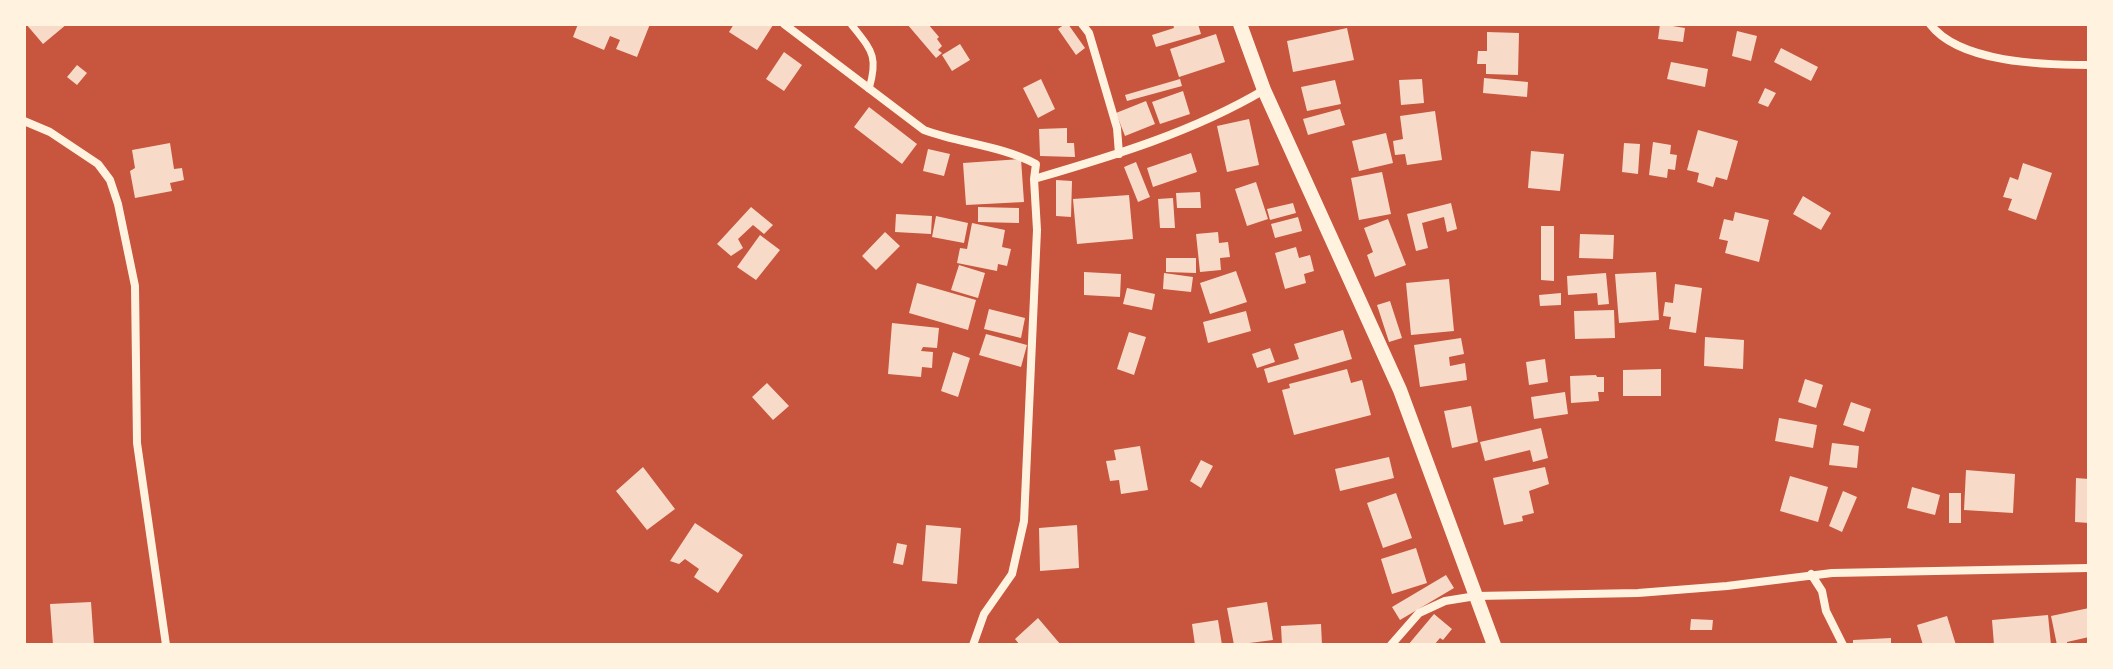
<!DOCTYPE html>
<style>
body{margin:0}
#map{position:relative;width:2113px;height:669px;overflow:hidden;background:#c8553d;font-family:Manrope,sans-serif}
canvas{display:block}
.frame{position:absolute;inset:0;border:26px solid #fff3e0;pointer-events:none}
</style>
<div id="map">
<canvas width="2113" height="669"></canvas>
<div class="frame"></div>
</div>
<script>
const c = document.querySelector('canvas').getContext('2d');
c.lineJoin = 'round';
function fillPath(path, color) { c.fillStyle = color; c.fill(path, 'evenodd'); }
function strokePath(path, color, width, dash) { c.strokeStyle = color; c.lineWidth = width; c.lineCap = dash ? 'butt' : 'round'; c.setLineDash(dash || []); c.stroke(path); }
fillPath(new Path2D(`
 M26 24H67L43 44Z
 M578 24H650L637 57 616 49 620 40 610 36 604 50 573 37Z
 M734 24H771L773 25 757 50 729 32Z
 M907 24H928L939 37 937 39 942 46 938 50 942 53 936 58Z
 M1065 24H1068L1085 48 1076 55 1058 29Z
 M1173 24H1198L1201 34 1156 47 1152 35 1174 28Z
 M1660 24 1685 28 1683 42 1658 39Z
 M1347 28 1354 60 1293 72 1287 41Z
 M1737 31 1757 36 1751 61 1732 56Z
 M1487 32 1519 33 1518 75 1486 74V64H1477L1478 51H1487Z
 M1216 34 1225 62 1179 77 1170 49Z
 M960 44 970 60 952 71 942 55Z
 M1781 48 1818 67 1811 81 1774 62Z
 M784 52 802 65 784 91 766 79Z
 M1671 62 1708 69 1705 87 1667 79Z
 M77 65 87 73 77 85 67 77Z
 M1484 78 1528 82 1527 97 1483 93Z
 M1041 79 1055 109 1038 118 1023 88Z
 M1180 79 1182 86 1127 101 1125 95Z
 M1422 79 1424 103 1401 105 1399 80Z
 M1335 80 1341 104 1307 111 1301 87Z
 M1765 88 1776 93 1768 107 1758 103Z
 M1183 91 1190 114 1160 124 1152 102Z
 M1146 101 1155 124 1125 136 1116 113Z
 M869 107 917 144 902 164 854 127Z
 M1340 109 1345 125 1308 135 1303 119Z
 M1435 111 1442 160 1407 165 1405 154 1395 155 1393 141 1403 139 1400 116Z
 M1249 119 1259 165 1227 172 1217 126Z
 M1067 128V143H1074L1075 157 1040 156 1039 129Z
 M1698 130 1738 141 1727 180 1716 177 1713 187 1697 182 1699 173 1687 170Z
 M1386 133 1393 163 1359 171 1352 141Z
 M1653 142 1671 145 1670 154 1677 155 1675 170 1668 169 1667 178 1649 175Z
 M170 143 174 169 182 168 184 180 170 183 172 191 135 198 130 171 135 168 132 150Z
 M1624 143 1640 144 1638 174 1622 172Z
 M928 149 950 154 944 176 923 171Z
 M1531 151 1564 154 1560 191 1528 188Z
 M1191 153 1197 172 1153 187 1147 168Z
 M1021 159 1024 202 966 205 963 163Z
 M1136 162 1150 197 1138 202 1124 167Z
 M2023 163 2052 173 2036 220 2008 210 2012 199 2003 197 2010 177 2018 180Z
 M1382 172 1391 214 1359 220 1351 178Z
 M1056 180 1072 181 1071 217 1056 216Z
 M1256 182 1268 219 1247 226 1235 189Z
 M1200 192 1201 208H1177L1176 193Z
 M1129 195 1133 239 1077 244 1073 199Z
 M1803 196 1831 213 1821 230 1793 214Z
 M1173 198 1175 228H1160L1158 199Z
 M1293 203 1296 213 1270 220 1267 209Z
 M1451 203 1457 229 1447 232 1444 217 1422 223 1428 248 1416 251 1407 214Z
 M751 207 773 225 764 234 753 225 738 239 743 248 731 256 717 244Z
 M978 207 1019 208V223L978 222Z
 M1735 212 1769 220 1759 262 1725 253 1728 241 1719 239 1724 219 1733 221Z
 M896 214 932 216 931 234 895 232Z
 M936 216 968 223 964 243 932 237Z
 M1298 217 1302 231 1275 238 1271 224Z
 M1388 219 1406 265 1375 277 1367 255 1373 252 1364 228Z
 M972 223 1005 230 1002 247 1011 249 1007 266 998 264 997 271 957 263 960 248 967 249Z
 M1541 226H1554V281L1541 280Z
 M885 232 900 246 876 270 862 256Z
 M1218 232 1219 243 1228 242 1230 257 1220 258 1221 270 1200 272 1196 234Z
 M1580 234 1614 235 1613 259 1579 258Z
 M760 235 780 250 756 280 737 267Z
 M1296 247 1299 258 1310 255 1314 271 1304 274 1306 283 1285 289 1275 253Z
 M1166 258H1196V273L1166 272Z
 M959 265 985 273 978 298 951 290Z
 M1236 271 1247 302 1210 314 1200 283Z
 M1084 272 1121 274 1120 297 1084 295Z
 M1656 272 1659 320 1619 323 1615 274Z
 M1164 273 1193 277 1191 292 1163 289Z
 M1606 273 1609 304 1598 305 1597 293 1568 295 1567 276Z
 M1449 279 1454 331 1411 335 1406 283Z
 M917 283 976 300 968 330 909 313Z
 M1675 284 1702 288 1696 333 1669 329 1671 317 1663 316 1665 302 1673 303Z
 M1127 288 1155 294 1152 310 1123 304Z
 M1561 293V305L1540 306 1539 295Z
 M1390 301 1402 338 1389 342 1377 305Z
 M989 309 1025 318 1021 338 984 329Z
 M1614 310 1615 338 1575 339 1574 311Z
 M1246 311 1251 331 1208 343 1203 322Z
 M892 323 939 328 937 348 923 347 921 351 933 352 932 368 922 367 921 377 888 374Z
 M1343 330 1352 359 1268 383 1264 369 1299 359 1294 344Z
 M1129 332 1146 337 1134 375 1117 369Z
 M986 334 1027 345 1021 367 979 355Z
 M1705 337 1744 340 1743 369 1704 366Z
 M1461 338 1464 354 1449 357 1450 366 1465 363 1467 380 1420 387 1414 345Z
 M1270 348 1275 362 1257 368 1252 354Z
 M953 352 970 358 958 397 941 391Z
 M1545 359 1548 382 1529 385 1526 362Z
 M1347 369 1351 383 1362 380 1371 415 1294 435 1282 390 1290 388 1289 384Z
 M1661 369V396H1623V370Z
 M1596 375 1597 377H1604V392H1598L1599 401 1571 403 1570 376Z
 M1805 379 1823 385 1816 408 1798 402Z
 M767 383 789 406 773 420 752 397Z
 M1565 392 1568 414 1534 419 1531 397Z
 M1851 402 1871 409 1864 432 1843 425Z
 M1471 406 1478 442 1452 448 1444 411Z
 M1779 418 1817 425 1813 448 1775 441Z
 M1541 428 1548 458 1533 462 1530 450 1485 461 1480 442Z
 M1832 443 1859 446 1857 468 1829 465Z
 M1140 446 1148 490 1121 494 1119 480 1110 481 1106 461 1116 460 1114 450Z
 M1389 457 1394 478 1340 491 1335 469Z
 M1201 460 1213 466 1201 488 1190 481Z
 M643 467 675 509 647 530 616 491Z
 M1545 467 1549 484 1529 491 1534 513 1522 516 1523 521 1504 525 1493 478Z
 M1966 470 2015 474 2013 513 1964 510Z
 M1790 476 1828 487 1818 522 1780 511Z
 M2076 478 2089 479V523L2075 522Z
 M1912 487 1940 495 1935 515 1907 508Z
 M1843 491 1857 497 1842 532 1829 526Z
 M1396 493 1412 538 1383 548 1367 503Z
 M1949 493H1961V523H1949Z
 M695 523 743 555 718 593 694 577 699 569 685 559 679 564 670 561Z
 M926 525 961 528 957 584 922 581Z
 M1077 525 1079 568 1040 571 1039 528Z
 M897 543 907 545 903 565 893 563Z
 M1416 548 1427 583 1392 594 1381 559Z
 M1446 575 1454 588 1400 620 1392 607Z
 M91 602 94 645H53L50 604Z
 M1267 602 1273 640 1234 645 1227 608Z
 M2089 608V637L2067 642V645H2057L2051 616Z
 M1434 614 1452 629 1443 640 1440 638 1434 645H1408Z
 M2048 615 2051 645H1994L1992 620Z
 M1947 616 1956 645H1923L1917 625Z
 M1038 618 1061 645H1020L1015 639Z
 M1691 619 1713 620 1712 630H1690Z
 M1218 620 1222 645H1195L1192 624Z
 M1321 624 1322 645H1282L1281 626Z
 M1891 638V645H1853V640Z`), '#f7dbc8');
strokePath(new Path2D(`
 M851 24C871 50 879 55 869 89`), '#fff3e0', 7);
strokePath(new Path2D(`
 M784 24 924 130C962 144 999 145 1036 164L1034 179C1113 156 1193 132 1264 90
 M1082 24 1089 33 1117 128 1119 154
 M1930 24C1959 63 2044 65 2089 65
 M24 121 50 132 98 164 110 180 118 204 135 286 137 443 166 645
 M1811 574 1822 591 1826 611 1843 645
 M973 645 984 614 1012 574 1024 521 1037 230 1034 179
 M1391 645 1419 613 1445 601 1476 596 1638 593 1727 586 1832 573 2089 568`), '#fff3e0', 8);
strokePath(new Path2D(`
 M1240 24 1264 90 1400 390 1494 645`), '#fff3e0', 14);
</script>
